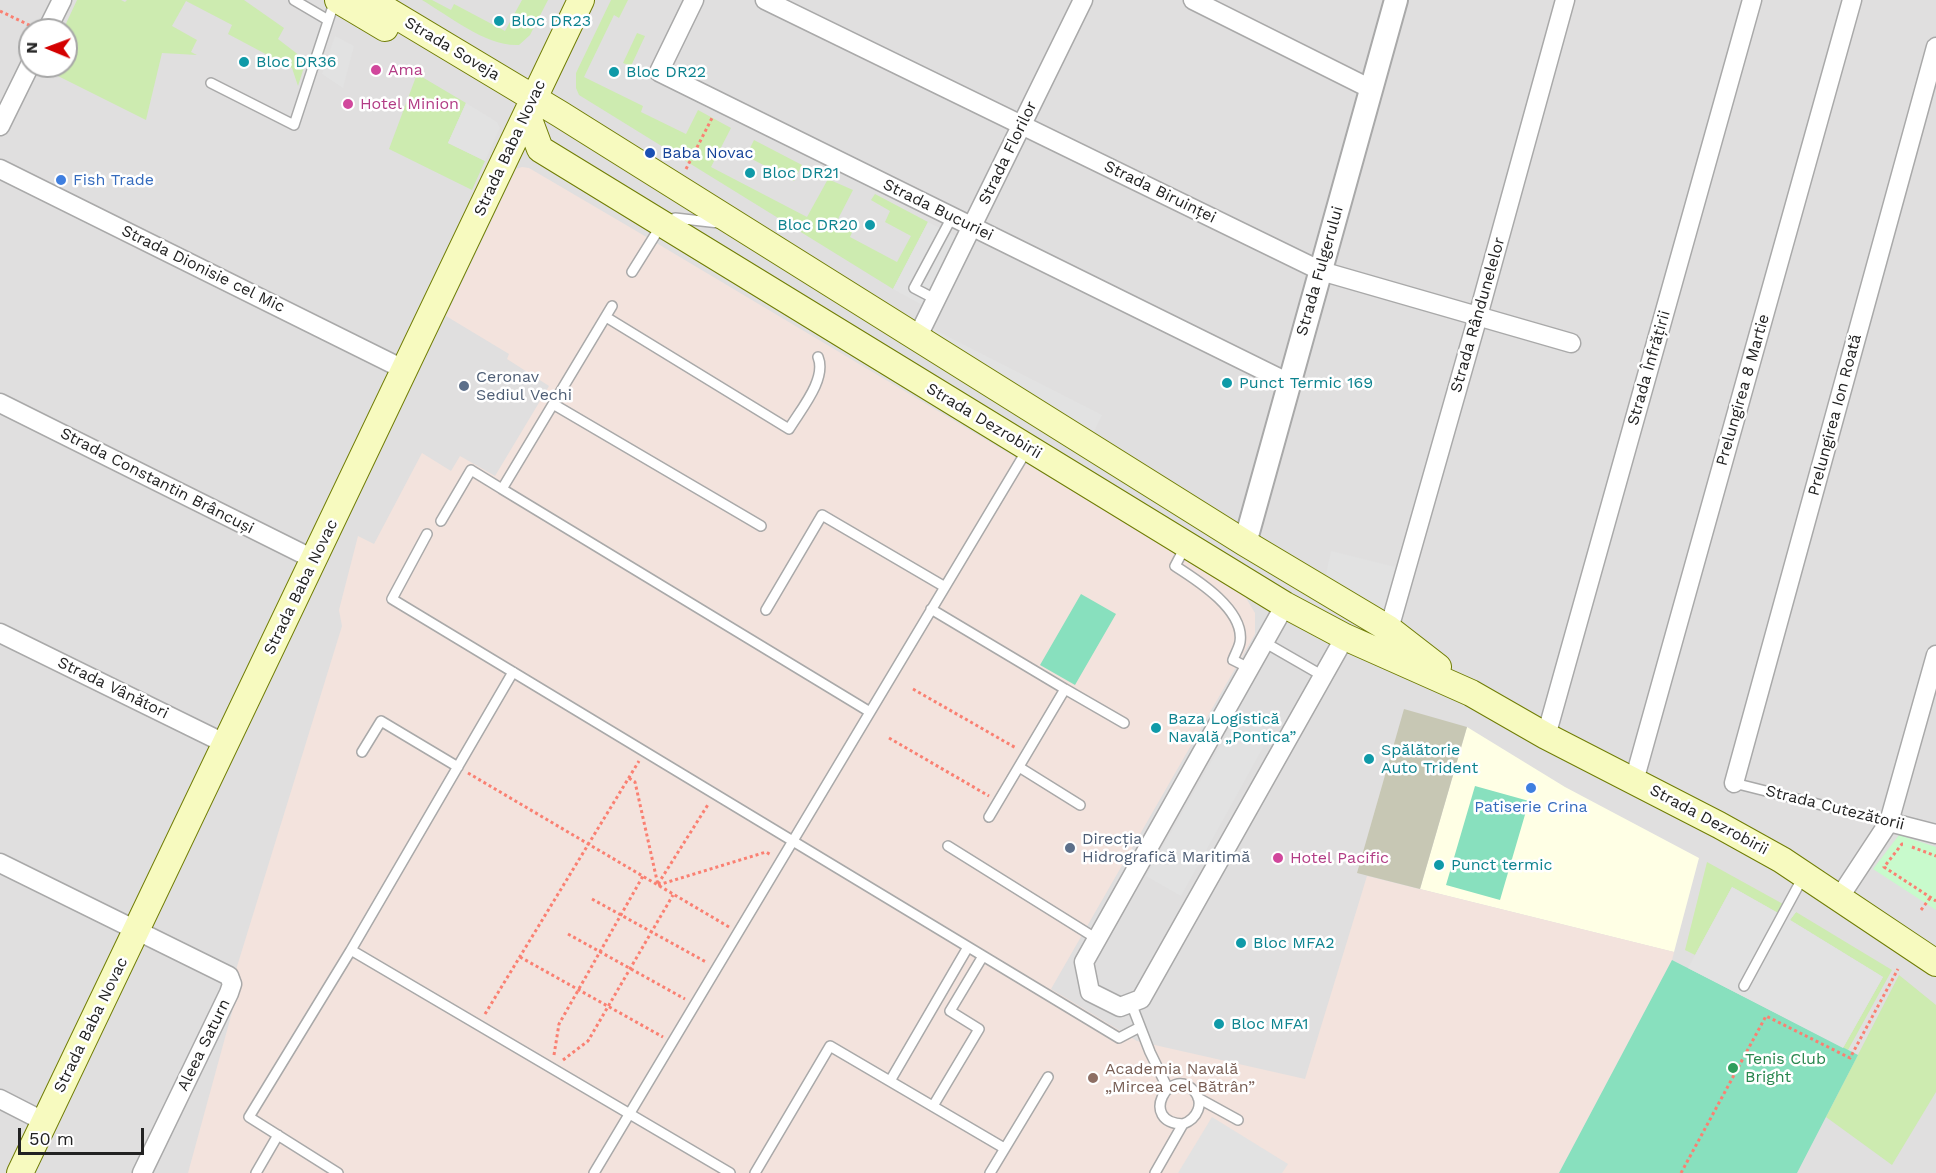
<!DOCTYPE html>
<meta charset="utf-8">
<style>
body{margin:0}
#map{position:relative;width:1936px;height:1173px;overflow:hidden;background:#f2efe9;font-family:"Work Sans",sans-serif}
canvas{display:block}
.north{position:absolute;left:18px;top:18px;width:60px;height:60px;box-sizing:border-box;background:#fff;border:2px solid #a7a7a7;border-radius:50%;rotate:271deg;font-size:16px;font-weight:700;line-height:24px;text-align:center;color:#222}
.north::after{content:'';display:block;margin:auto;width:21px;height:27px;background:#d40000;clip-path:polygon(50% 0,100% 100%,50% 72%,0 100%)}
.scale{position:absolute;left:18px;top:1128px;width:126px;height:27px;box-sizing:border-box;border:3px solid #222;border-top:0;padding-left:8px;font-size:18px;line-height:21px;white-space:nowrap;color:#222;-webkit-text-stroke:4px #fff;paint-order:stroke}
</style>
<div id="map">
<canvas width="1936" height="1173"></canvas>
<div class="north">N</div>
<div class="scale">50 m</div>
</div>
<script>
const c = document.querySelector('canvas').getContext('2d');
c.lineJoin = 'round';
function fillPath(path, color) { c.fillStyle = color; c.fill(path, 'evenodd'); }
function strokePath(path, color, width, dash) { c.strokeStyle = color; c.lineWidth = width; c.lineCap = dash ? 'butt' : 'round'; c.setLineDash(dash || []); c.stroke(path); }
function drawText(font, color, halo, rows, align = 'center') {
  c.font = font + ' "Work Sans",sans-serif'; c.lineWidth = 5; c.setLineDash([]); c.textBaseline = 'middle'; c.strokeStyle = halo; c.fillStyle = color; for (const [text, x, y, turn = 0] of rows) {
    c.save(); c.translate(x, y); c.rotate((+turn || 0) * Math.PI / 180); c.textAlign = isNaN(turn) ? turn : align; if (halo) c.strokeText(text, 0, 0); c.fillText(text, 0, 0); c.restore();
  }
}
fillPath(new Path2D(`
 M0 0H1936V1173H0ZM30 30H66V66H30Z`), '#e0dfdf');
fillPath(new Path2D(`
 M1467 727 1565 787 1699 858 1674 952 1420 889Z`), '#ffffe5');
fillPath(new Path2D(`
 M522 167 529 168 638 232 1243 593 1255 613V634L1051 989 1137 1041 1305 1079 1367 876 1674 952 1672 960 1559 1173H188L240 983 235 973 342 626 339 610 358 536 374 544 422 453 451 471 460 456 495 476 549 386 507 359 509 354 446 316 516 169Z`), '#f3e3dd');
fillPath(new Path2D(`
 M1404 709 1467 727 1420 889 1357 873Z`), '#c7c7b4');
fillPath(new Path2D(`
 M77 0H121L125 2 127 0H244L284 28 278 39 300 56 305 64 298 86 292 68 228 34 232 25 186 1 172 26 197 40 191 52 197 55 162 53 146 120 44 69 46 66H66V30H63Z
 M422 0H432L451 10 454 4 505 31 522 0H548L530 35 519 45C487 47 449 16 422 0Z
 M611 0H628L619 18 614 15 584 77 643 106 641 112 686 134 698 110 731 128 711 167 807 217 828 179 853 190 838 219 854 228 850 237 897 262 911 236 885 222 890 211 871 200 875 194 928 222 893 289 579 95 576 88V73Z
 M637 33 645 36 631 66 623 63Z
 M417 74 466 103 448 143 485 161 472 190 389 149Z
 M754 140 802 165 794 181 746 156Z
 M1707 862 1783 904 1778 913 1732 887 1695 955 1685 950Z
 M1796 912 1892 970 1848 1050 1843 1048 1883 977 1790 920Z
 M1899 975 1936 1005V1092L1892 1165 1826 1117Z`), '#cdebb0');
fillPath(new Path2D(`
 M1899 835 1936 847V910L1873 869Z`), '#c8facc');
fillPath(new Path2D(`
 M1081 594 1116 614 1075 685 1040 665Z
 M1475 786 1529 801 1500 900 1446 885Z
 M1672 960 1858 1055 1797 1173H1559Z`), '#88e0be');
fillPath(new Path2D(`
 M335 36 354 46 343 88 322 74Z
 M466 103 497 122 500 128 485 161 448 143Z
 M928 222 960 238 924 306 893 289Z
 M933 329 1102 415 1090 440 928 340Z
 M1331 551 1395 567 1384 612 1325 579Z
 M1239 713 1271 733 1181 896 1146 876Z
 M1732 887 1778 913 1783 904 1796 912 1790 920 1883 977 1843 1048 1688 968Z
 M1212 1117 1288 1164 1282 1173H1178Z`), '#e2e2e2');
const service = new Path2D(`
 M294 0 328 20
 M211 83 294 125 335 0
 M632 272 662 224 675 218 719 223
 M935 299 914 288 952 217
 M612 306 502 489 870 712
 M606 317 789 429C801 409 827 379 818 357
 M553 404 761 526
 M441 521 471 470 502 489
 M427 534 392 599 1119 1038 1140 1027
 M1185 547 1175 566C1197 580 1245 610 1240 642 1239 648 1235 654 1233 660L1249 668
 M931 609 1065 689 989 817
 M766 610 822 515 945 587
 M1264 642 1323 676
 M513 672 351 950 730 1173
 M1065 689 1124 723
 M362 752 381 721 458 767
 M1019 767 1080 805
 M1734 783 1889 822
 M948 846 1097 939
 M1744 986 1803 877
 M1131 1003 1150 1052 1168 1089
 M890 1081 968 947
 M1198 1098 1238 1120
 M933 1106 979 1029 950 1011 983 956
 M256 1173 278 1135
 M338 1173 249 1117 351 950
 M594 1173 1027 450
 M755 1173 830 1046 1004 1148
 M990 1173 1048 1077
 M1155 1173 1183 1124C1197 1119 1205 1103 1194 1091 1169 1064 1138 1123 1183 1124`);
const minor = new Path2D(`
 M694 0 659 72 1289 383
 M765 0 1321 271 1571 343
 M1193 0 1371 89
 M47 30 62 0
 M0 126 30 65
 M0 169 405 370
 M917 338 1083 0
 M0 403 315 560
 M1285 605 1084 962 1090 992 1120 1007 1141 999 1345 637
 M1389 629 1478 316 1565 0
 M0 633 226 744
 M1546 736 1752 0
 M1634 781 1852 0
 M1734 783 1936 47
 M1889 822 1936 834
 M0 863 229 976 232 984 229 993 142 1173
 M1839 898 1889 822 1936 655
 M0 1099 45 1122`);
const tertiary = new Path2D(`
 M1245 543 1396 0`);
const secondary = new Path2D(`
 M338 0 385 28
 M370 0 560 114 1245 543 1389 629 1438 667
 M527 114 540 149 1285 605 1345 637 1471 693 1546 736 1719 825 1782 860 1936 963
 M20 1173 581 0`);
strokePath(service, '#a9a9a9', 12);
strokePath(minor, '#a9a9a9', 21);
strokePath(tertiary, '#a9a9a9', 26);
strokePath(secondary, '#707d05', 28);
strokePath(new Path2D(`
 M0 11 31 26
 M686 169 713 116
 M913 689 1016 748
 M889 738 989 796
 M468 773 729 927
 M629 778 635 782 658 885
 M1903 844H1902L1884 867 1936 901
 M1912 847 1936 856
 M658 884 709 803
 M658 885 766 852 771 855
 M592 899 706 962
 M1921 910 1930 898
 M568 934 685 999
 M520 957 663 1037
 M485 1014 639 761
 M554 1055 559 1024 643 876
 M563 1060 588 1041 673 895
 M1681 1173 1766 1016 1850 1058 1898 969`), '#fa8072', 3, [3, 3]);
strokePath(service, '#fff', 9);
strokePath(minor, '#fff', 18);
strokePath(tertiary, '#fff', 22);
strokePath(secondary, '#f7fabf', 26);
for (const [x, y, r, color] of [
 [499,21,6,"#0f9aa8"],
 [244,62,6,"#0f9aa8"],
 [376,70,6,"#d1479c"],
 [614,72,6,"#0f9aa8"],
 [348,104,6,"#d1479c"],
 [650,153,6,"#1a4fb4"],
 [750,173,6,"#0f9aa8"],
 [61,180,6,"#3f7fe0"],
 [870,225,6,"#0f9aa8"],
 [1227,383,6,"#0f9aa8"],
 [464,386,6,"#5c6f8a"],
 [1156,728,6,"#0f9aa8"],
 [1369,759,6,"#0f9aa8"],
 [1531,788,6,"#3f7fe0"],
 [1070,848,6,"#5c6f8a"],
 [1278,858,6,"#d1479c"],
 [1439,865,6,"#0f9aa8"],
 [1241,943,6,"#0f9aa8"],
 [1219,1024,6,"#0f9aa8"],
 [1733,1068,6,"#2e9e5b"],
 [1093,1078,6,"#8d6e63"]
]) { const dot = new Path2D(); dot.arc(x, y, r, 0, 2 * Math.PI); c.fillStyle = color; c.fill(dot); strokePath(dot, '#fff', 2); }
drawText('16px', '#0d838f', '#fff', [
 ["Bloc DR23",511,21],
 ["Bloc DR36",256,62],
 ["Bloc DR22",626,72],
 ["Bloc DR21",762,173],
 ["Bloc DR20",858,225,"right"],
 ["Punct Termic 169",1239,383],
 ["Baza Logistică",1168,719],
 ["Navală „Pontica”",1168,737],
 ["Spălătorie",1381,750],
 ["Auto Trident",1381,768],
 ["Punct termic",1451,865],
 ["Bloc MFA2",1253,943],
 ["Bloc MFA1",1231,1024]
], 'left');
drawText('16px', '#222', '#fff', [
 ["Strada Soveja",452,49,31],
 ["Strada Baba Novac",510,148,-65],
 ["Strada Florilor",1008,153,-64],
 ["Strada Biruinței",1160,192,26],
 ["Strada Bucuriei",938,210,26],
 ["Strada Dionisie cel Mic",203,269,26],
 ["Strada Fulgerului",1320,271,-74],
 ["Strada Rândunelelor",1478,315,-74],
 ["Strada Înfrățirii",1649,368,-74],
 ["Prelungirea 8 Martie",1743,390,-74],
 ["Prelungirea Ion Roată",1835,415,-75],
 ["Strada Dezrobirii",984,421,31],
 ["Strada Constantin Brâncuși",157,481,27],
 ["Strada Baba Novac",301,587,-64],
 ["Strada Vânători",113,688,26],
 ["Strada Cutezătorii",1835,808,14],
 ["Strada Dezrobirii",1709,820,28],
 ["Strada Baba Novac",91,1025,-64],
 ["Aleea Saturn",204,1045,-64]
]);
drawText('16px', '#b23c85', '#fff', [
 ["Ama",388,70],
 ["Hotel Minion",360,104],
 ["Hotel Pacific",1290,858]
], 'left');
drawText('16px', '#164399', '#fff', [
 ["Baba Novac",662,153]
], 'left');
drawText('16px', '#366cbe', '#fff', [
 ["Fish Trade",73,180],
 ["Patiserie Crina",1531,807,"center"]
], 'left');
drawText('16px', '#4e5e75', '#fff', [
 ["Ceronav",476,377],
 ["Sediul Vechi",476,395],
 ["Direcția",1082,839],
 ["Hidrografică Maritimă",1082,857]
], 'left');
drawText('16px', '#27864d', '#fff', [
 ["Tenis Club",1745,1059],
 ["Bright",1745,1077]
], 'left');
drawText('16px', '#785e54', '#fff', [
 ["Academia Navală",1105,1069],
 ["„Mircea cel Bătrân”",1105,1087]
], 'left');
</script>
